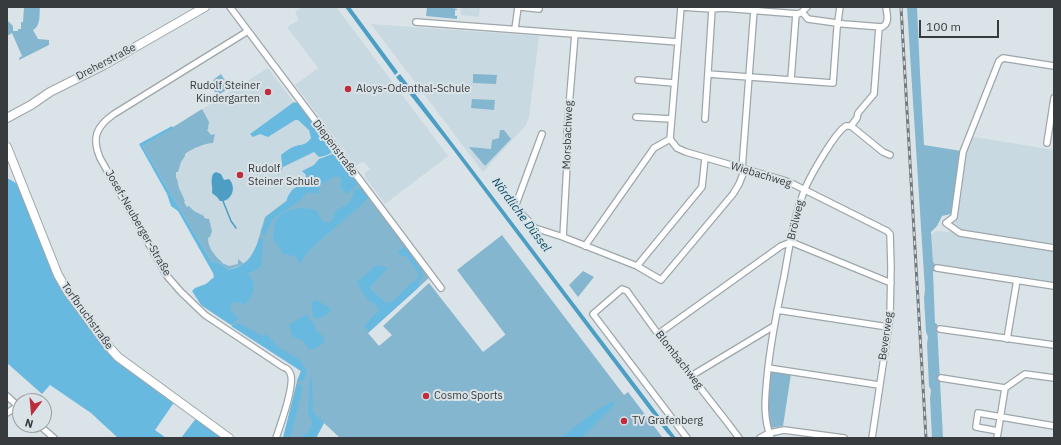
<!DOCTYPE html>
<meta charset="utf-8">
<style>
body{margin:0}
#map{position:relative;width:1061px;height:445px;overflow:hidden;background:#dae3e7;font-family:"IBM Plex Sans",sans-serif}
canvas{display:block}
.frame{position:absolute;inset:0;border:8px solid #383b3d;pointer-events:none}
.north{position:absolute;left:12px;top:393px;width:40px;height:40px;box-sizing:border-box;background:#dae3e7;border:1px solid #99a0a3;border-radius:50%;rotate:196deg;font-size:11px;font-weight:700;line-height:16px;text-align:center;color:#383b3d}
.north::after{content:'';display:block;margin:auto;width:14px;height:18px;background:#bd2d3c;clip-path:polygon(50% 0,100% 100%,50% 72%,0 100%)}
.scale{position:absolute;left:919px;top:20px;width:80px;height:18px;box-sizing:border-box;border:2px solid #383b3d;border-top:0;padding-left:5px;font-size:12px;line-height:14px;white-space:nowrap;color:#383b3d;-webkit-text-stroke:3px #dae3e7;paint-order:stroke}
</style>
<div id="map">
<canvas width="1061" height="445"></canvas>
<div class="frame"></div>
<div class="north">N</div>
<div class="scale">100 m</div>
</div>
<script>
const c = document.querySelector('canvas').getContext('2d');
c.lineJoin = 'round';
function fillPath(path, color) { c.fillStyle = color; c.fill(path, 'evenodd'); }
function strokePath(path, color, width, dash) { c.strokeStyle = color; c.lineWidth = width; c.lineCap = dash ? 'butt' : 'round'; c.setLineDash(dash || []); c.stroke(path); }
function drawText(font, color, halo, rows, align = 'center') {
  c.font = font + ' "IBM Plex Sans",sans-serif'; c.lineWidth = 4; c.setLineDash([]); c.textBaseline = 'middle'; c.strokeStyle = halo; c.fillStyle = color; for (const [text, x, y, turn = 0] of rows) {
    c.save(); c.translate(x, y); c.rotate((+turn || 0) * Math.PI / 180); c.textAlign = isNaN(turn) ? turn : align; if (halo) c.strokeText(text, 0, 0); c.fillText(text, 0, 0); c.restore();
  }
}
fillPath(new Path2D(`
 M302 7H336L448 156 385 204 365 177V173L370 169 364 162 359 163 356 166 295 85 318 68 287 27 299 20 295 12Z
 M461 7H480L479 17 461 15Z
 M371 24 539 36 529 117 526 125 483 172Z
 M268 68 338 161 249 271 215 273 143 146Z
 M975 137 1054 150V285L936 265 933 262 931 235 936 231 950 232 954 225 967 150 971 138Z`), '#c9d9e1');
fillPath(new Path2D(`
 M24 7H40C39 15 41 26 33 30L38 39 49 40V45L19 60V58L22 56 12 33 7 36V20L13 26V31H18V29H21V22H23Z
 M427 7H448L457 9V10H455V16H457V19L426 16Z
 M907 7H917L920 73 924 145 961 151 951 214 942 216 937 226 931 232 933 262 937 267 933 272 935 323 937 324 943 438H932L930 398 931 390 929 386 927 344 928 337 926 332 924 298 925 290Z
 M221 74 230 88 218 95 210 87 214 79Z
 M473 74 497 75 496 84 473 83Z
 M472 99 495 100 494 110 471 108Z
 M202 109 209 122 208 129 207 130 211 135 215 134 213 143C205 143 191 149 185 154V156L181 162 178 172H176V178L177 179 179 188 185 201 184 202 187 207 189 206 194 211 204 216V218L209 219 212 231 210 237 208 238C208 248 215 256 222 262V263L229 266 238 264V259L244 264 228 270 219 263 212 262 168 189 143 146Z
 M500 130H504L511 139 485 166 469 147 491 149 492 140 499 138Z
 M340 160 430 277 368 333 379 346 392 335 383 326 429 283 483 352 505 335V334L457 270 502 235 624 395 628 392 663 438H340L324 423 316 438H283L297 381 301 371 201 305 249 271 265 217Z
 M583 271 594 277 578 297 569 285Z
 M772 371 791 374 783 426 770 428 766 411 770 375Z`), '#85b6cf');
fillPath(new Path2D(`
 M294 102 298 103 334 151 327 155 319 157 314 152 283 167 278 175 277 172 282 163 281 155C285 152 291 147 296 146 303 144 306 145 311 138L309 130 298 120H295L268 137 260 134 253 137 250 134Z
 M172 126 173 128 143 146 168 189 212 262 219 263 228 270C249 265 252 256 260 237L263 240 262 254 261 260 263 263 258 269 249 273C249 278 252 278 253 282 256 289 250 300 245 304L234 302 231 304C230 311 233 314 239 318L231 325 201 305 192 291 195 288 206 284 214 277 213 273 178 211 171 206 167 194 139 144Z
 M335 153 359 183 347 194 341 188V178L335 176 320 185 318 194 308 192 299 201 273 219 264 236 261 232 267 216 286 202 288 196 292 190 305 181 306 175 302 171 314 165 319 159Z
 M7 178 18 184 57 281 120 363 131 372 175 401 155 430 166 438H118L91 413 50 385 42 394 7 363Z
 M361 188 369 198 309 250 300 263 295 256 283 254 273 238C274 232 274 224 277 219 286 207 304 206 317 211 320 218 324 226 332 221L336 211C346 202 351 208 354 190Z
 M405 247 422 271 423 276 419 282V287L369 332 364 326 379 310C377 304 371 303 367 298 363 294 361 288 357 283L359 280 377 265 388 268 370 287V289L386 303 392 302 412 282 416 281 419 274 406 256H401L398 251Z
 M317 300 330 308 331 311C325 316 321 319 314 318 312 314 312 307 312 302Z
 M305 315H308L309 320 313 321 315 329 325 338 323 343 314 349H308C306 339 299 340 292 336L289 325Z
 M239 323 262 336 266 334 278 347 300 360 307 372 304 380 301 381H297L301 371 231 326Z
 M312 374 313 412 324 423 316 438H301L309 431 312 422 308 412 310 379Z
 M297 384 301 385 302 390 290 438H283Z
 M614 401 615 404 581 438H560L597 410Z
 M197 417 224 438H181Z`), '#68b9e0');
fillPath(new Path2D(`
 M345 7H350L398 72 395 75Z
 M400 74 423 104 676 438H672L667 433 448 143 396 77Z
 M216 172 221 174 224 180 229 179C237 187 232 202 220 201L217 197 212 193C213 186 210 181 213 174Z`), '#4c9ec4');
strokePath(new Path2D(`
 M223 201 231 221 236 228`), '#4c9ec4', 1.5);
const minor = new Path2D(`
 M230 7 441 288
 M521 7 539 9
 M807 7 802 12 798 14 723 8 712 9 681 7 670 139 677 148 686 152 783 180 793 184 887 231 890 234 891 267 890 317 872 438
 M802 12 808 19 844 24 882 27C890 23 887 15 886 7
 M416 22 678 42
 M515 29 518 7
 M248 31 114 114C97 126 91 137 100 158L167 276 181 292 205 315 283 367C286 368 289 370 290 373 296 383 280 426 276 438
 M1054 66 1003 58 999 61 963 152 954 217 946 223 960 233 1054 248
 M708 74 833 83 837 28 840 7
 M791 79 796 14
 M638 80 674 83
 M636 117 671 119
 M705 119 712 9
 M851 126 857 118 858 113 874 94 879 27
 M851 126 883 152 890 155
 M542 134 515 207 535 228 563 237 637 266 661 280 733 194 739 184 745 169
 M1047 143 1054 98
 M742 169 754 10
 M563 237 568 146 567 131 575 34
 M585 246 654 148 670 139
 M637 266 702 187 705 158
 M937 268 1054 286
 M777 310 888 327
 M940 329 1054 345
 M658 334 781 246 791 242 891 283
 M1007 339 1017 280
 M768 368 879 385
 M691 376 774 326
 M941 378 1005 388 1025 374 1054 378
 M7 396 20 408
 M7 413 18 406
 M39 425 54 438
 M998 431 976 427 978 413 1054 426
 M687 438 593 314 622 289 627 291 658 334 727 422 739 438
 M760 438 769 433 784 430 844 438
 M771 438C763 418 765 399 767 378 770 344 777 310 784 277 789 249 793 221 803 194 807 181 835 132 846 126H851
 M997 438 1005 388`);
const secondary = new Path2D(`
 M7 118 31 105 50 92 104 65 205 7
 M7 147 58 275 68 292 109 347 118 357 229 438`);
strokePath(minor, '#9ea6aa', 8);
strokePath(secondary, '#9ea6aa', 10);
strokePath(minor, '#fff', 5.5);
strokePath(secondary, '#fff', 8);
const rail = new Path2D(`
 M901 7 926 438`);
strokePath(rail, '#73787b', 3);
strokePath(rail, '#dae3e7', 1.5, [4.5]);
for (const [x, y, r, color] of [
 [348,89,4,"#bd2d3c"],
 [268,92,4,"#bd2d3c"],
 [240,175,4,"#bd2d3c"],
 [426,396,4,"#bd2d3c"],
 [624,421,4,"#bd2d3c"]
]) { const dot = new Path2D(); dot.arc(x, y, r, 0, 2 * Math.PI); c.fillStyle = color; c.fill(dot); strokePath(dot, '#dae3e7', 1.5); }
drawText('11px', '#383b3d', '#dae3e7', [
 ["Dreherstraße",106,62,-28],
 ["Morsbachweg",568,135,-88],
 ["Diepenstraße",335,148,53],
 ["Wiebachweg",761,175,17],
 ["Brölweg",796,220,-76],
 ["Josef-Neuberger-Straße",138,223,60],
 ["Torfbruchstraße",87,316,54],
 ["Beverweg",886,336,-82],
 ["Blombachweg",679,360,52]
]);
drawText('11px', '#383b3d', '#dae3e7', [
 ["Rudolf Steiner",260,86,"right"],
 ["Kindergarten",260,99,"right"],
 ["Aloys-Odenthal-Schule",356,89],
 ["Rudolf",248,169],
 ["Steiner Schule",248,182],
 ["Cosmo Sports",434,396],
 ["TV Grafenberg",632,421]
], 'left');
drawText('italic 12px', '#014a64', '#dae3e7', [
 ["Nördliche Düssel",521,215,53]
]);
</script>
